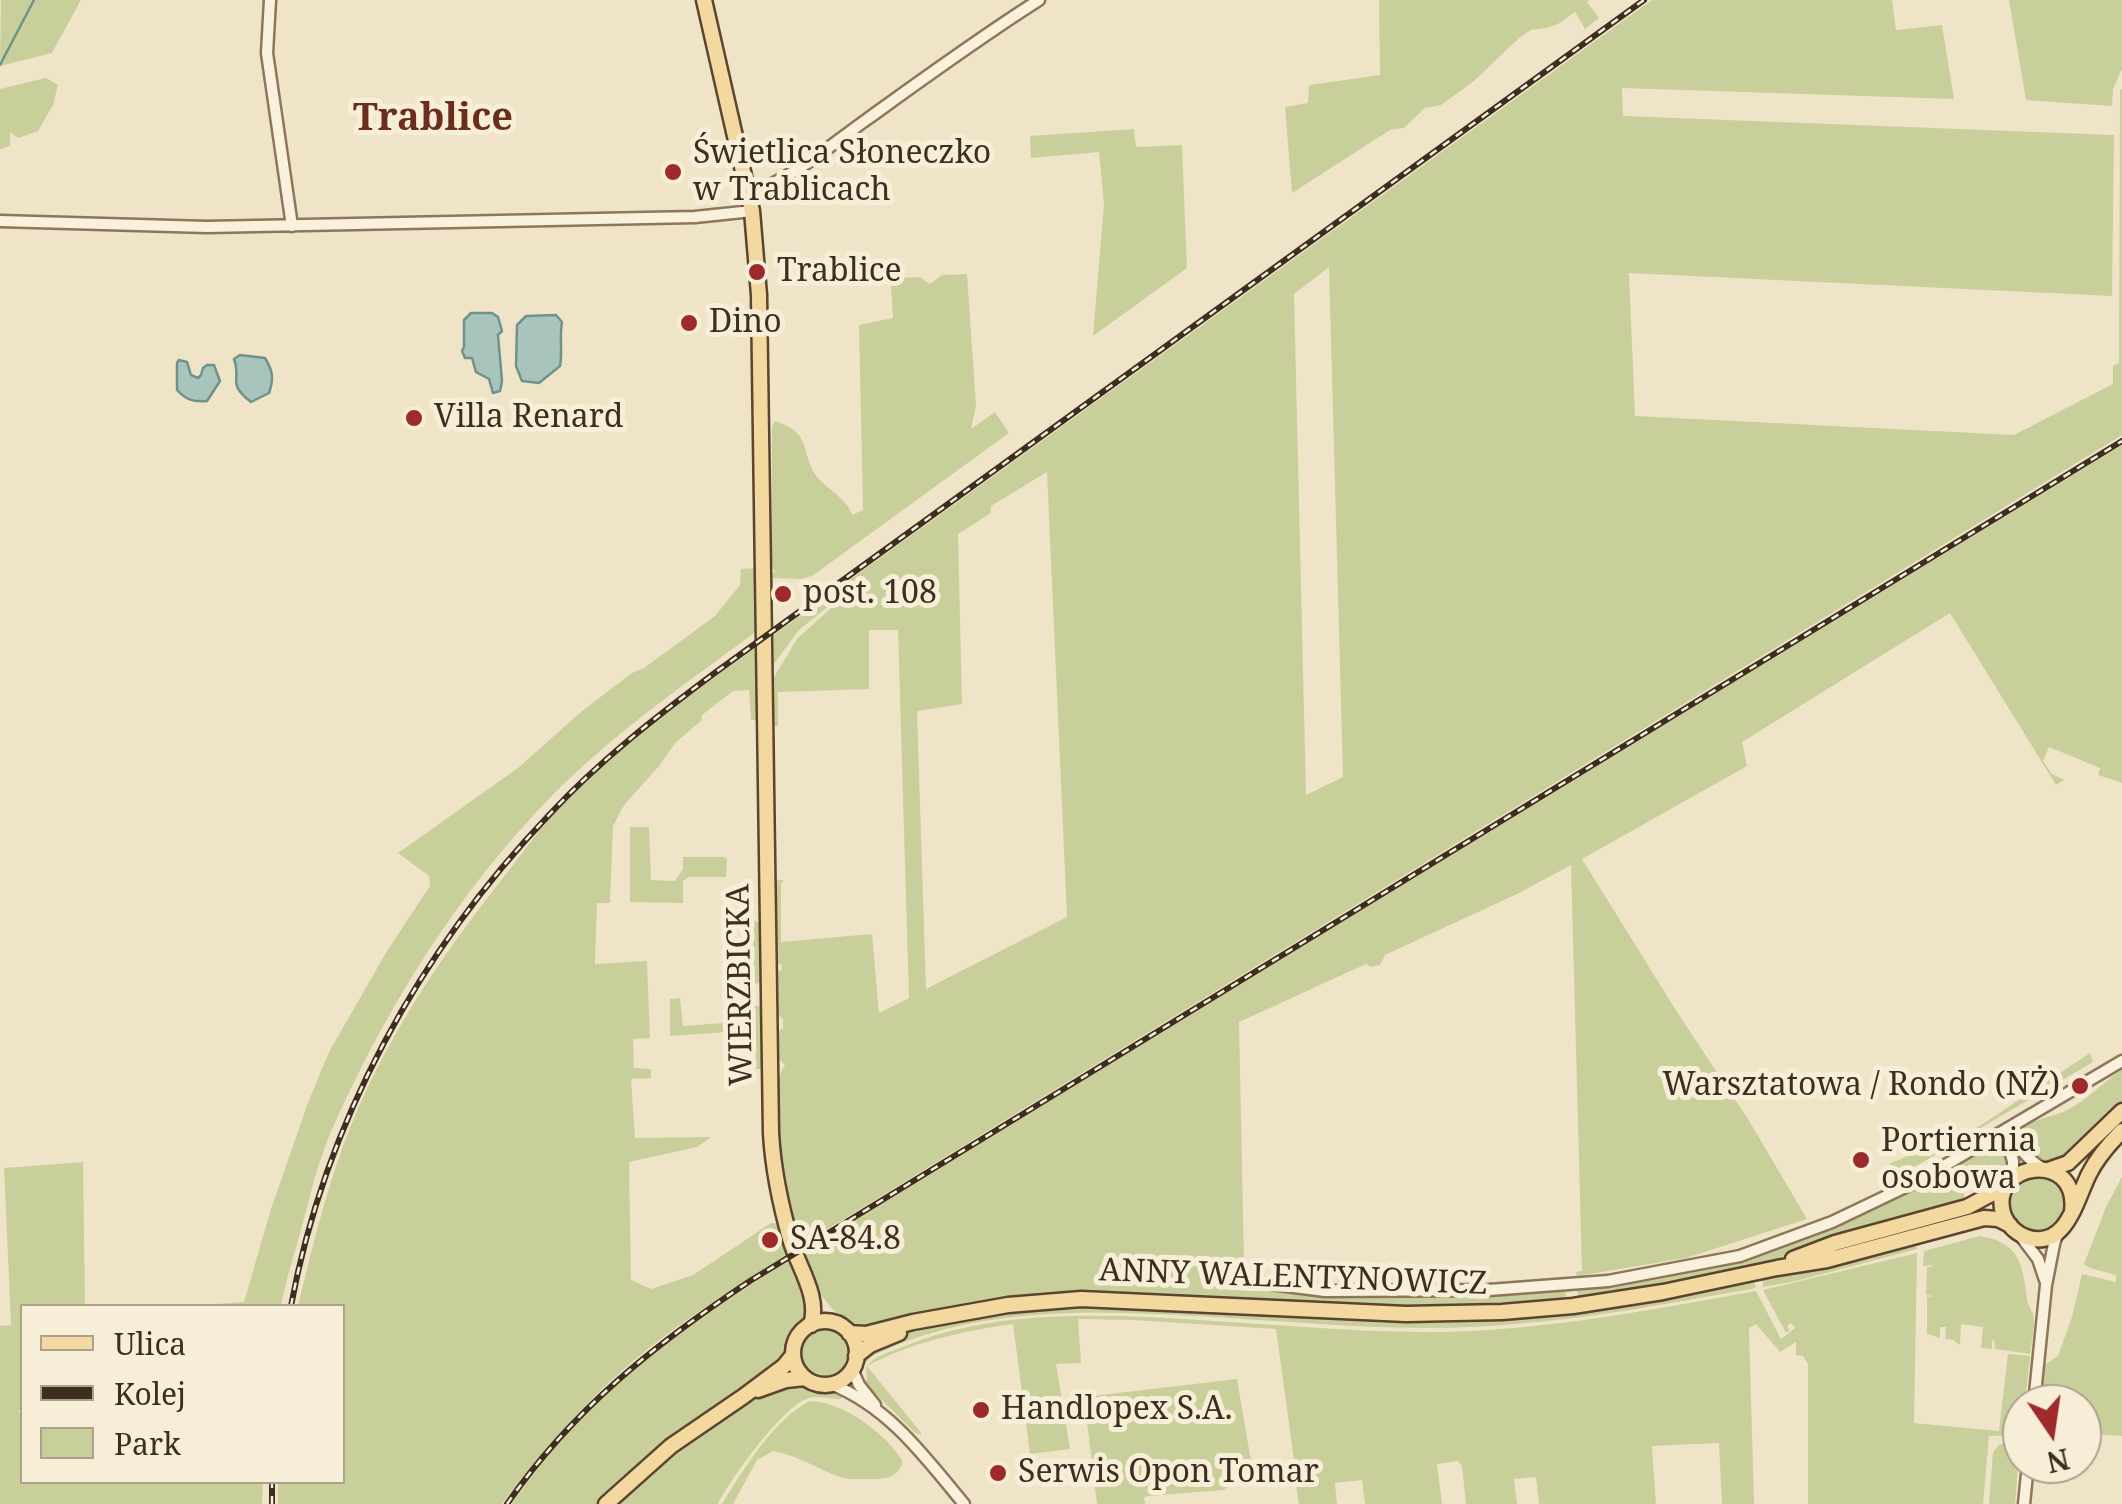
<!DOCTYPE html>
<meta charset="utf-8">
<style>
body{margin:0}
#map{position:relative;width:2122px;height:1504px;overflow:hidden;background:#f0e4c8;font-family:"Noto Serif",serif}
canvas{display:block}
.legend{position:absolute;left:20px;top:1304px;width:325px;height:180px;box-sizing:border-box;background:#f7eed8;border:2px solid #ada18e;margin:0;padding:12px 18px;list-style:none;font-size:30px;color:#3d2e20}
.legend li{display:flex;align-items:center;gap:20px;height:50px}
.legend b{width:50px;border:2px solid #ada18e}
.north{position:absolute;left:2002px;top:1384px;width:100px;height:100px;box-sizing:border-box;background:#f7eed8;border:2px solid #ada18e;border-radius:50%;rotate:167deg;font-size:28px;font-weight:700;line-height:40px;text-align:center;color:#3d2e20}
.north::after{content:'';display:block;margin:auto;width:35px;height:45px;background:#9e2a2b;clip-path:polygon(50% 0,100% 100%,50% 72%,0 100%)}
</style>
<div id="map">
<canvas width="2122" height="1504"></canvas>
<ul class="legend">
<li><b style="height:12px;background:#f3d9a0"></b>Ulica</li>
<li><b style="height:12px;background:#3d2e20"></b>Kolej</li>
<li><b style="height:28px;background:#c9cf9b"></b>Park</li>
</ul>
<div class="north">N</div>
</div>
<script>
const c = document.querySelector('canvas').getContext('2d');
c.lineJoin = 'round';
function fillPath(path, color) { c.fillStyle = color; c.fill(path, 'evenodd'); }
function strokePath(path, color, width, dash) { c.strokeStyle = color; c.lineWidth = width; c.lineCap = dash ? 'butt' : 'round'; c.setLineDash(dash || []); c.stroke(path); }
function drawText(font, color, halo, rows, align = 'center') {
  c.font = font + ' "Noto Serif",serif'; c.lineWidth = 10; c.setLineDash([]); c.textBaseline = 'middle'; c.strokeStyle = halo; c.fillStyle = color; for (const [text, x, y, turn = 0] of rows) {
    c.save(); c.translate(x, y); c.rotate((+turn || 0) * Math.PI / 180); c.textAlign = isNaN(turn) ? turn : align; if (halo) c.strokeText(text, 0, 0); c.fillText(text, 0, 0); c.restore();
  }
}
fillPath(new Path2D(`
 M1 0H81L52 53 0 66Z
 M1379 0H1589L1587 2 1599 18 1585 29 1575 12 1558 24 1546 28 1531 30 1519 38 1474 81 1441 105 1425 108 1404 128 1390 130 1292 193 1285 107 1308 103 1309 85 1380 75Z
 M1652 0H1892L1896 30 1942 25 1954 99 1622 88 1623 116 2114 135 2112 296 1629 273 1635 416 2014 435 2113 384V366L2119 363 2120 91 2122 89V435L800 1246C791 1212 764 1091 785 1065 775 1056 777 1047 776 1034L783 1028V1019L776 1013 775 973 782 970 781 964 775 962 773 880H784L781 884V942L872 934 879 1013 909 998 898 630H869V689L778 692V726H771V682L797 639 840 600H836L799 630 771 668 768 639ZM1329 267 1343 777 1306 795 1294 294ZM1047 472 1067 917 926 989 917 711 962 704 958 534 991 513V506Z
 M2009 0H2122V69L2113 89 2112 106 2026 100Z
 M46 78 58 85 53 105 38 131 18 138 10 132V146L0 149V89Z
 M1134 129 1136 147 1182 145 1187 268 1093 336 1104 204 1099 152 1031 158 1030 136Z
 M967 274 976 406 971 429 995 412 1009 433 812 576 800 579 770 578 769 574 775 572 772 565V427L775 421C783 424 791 427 797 433 807 444 806 459 813 471 823 488 846 496 852 515L863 510 859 325 893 318 891 285 898 278 920 277 930 284 942 275Z
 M2122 445V783L2098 775 2100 768 2049 747 2043 761 2052 774 2064 780 2056 785 1950 613 1742 742 1747 766 1582 859 1677 1012 1748 1119 1807 1219 1686 1258 1577 1276 1576 1272 1582 1271 1571 865 1519 893 1385 955 1380 965 1371 967 1366 964 1239 1022 1244 1263 1246 1264V1273H1242L1240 1284C1294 1295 1347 1296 1402 1295 1456 1295 1510 1294 1565 1289L1566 1296 1561 1301C1469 1308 1378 1308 1286 1302 1213 1298 1138 1288 1065 1293 998 1297 934 1313 870 1329L868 1326C846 1329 834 1311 822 1296H820L803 1252Z
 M756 568 757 631C685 684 608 737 545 803 470 881 409 973 360 1070 347 1097 333 1124 323 1153 314 1176 309 1202 302 1226 295 1253 286 1279 281 1306H189L244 1302 271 1209 309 1100 329 1052 387 951 430 886 429 876 398 853 518 768 582 711 632 673 644 668 715 616 740 585 741 569Z
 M758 646 756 720H751L749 690 733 691 702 715 701 721 676 742 659 766 624 805 613 826 610 903H597L595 964 647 961 650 1038 633 1039 634 1068 651 1069V1078L631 1079 635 1138 711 1137 697 1147 629 1162 631 1280 651 1289 693 1275 771 1223H779L788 1255C728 1291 668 1329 616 1376 573 1415 537 1458 502 1504H278V1482H342V1306H298C311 1252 324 1199 343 1146 380 1046 440 957 506 874 522 854 536 833 553 815 613 751 687 697 758 646Z
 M630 827H649L651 880 675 881 683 869V857H724L727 859 726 877H689L683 881V903L630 902Z
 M753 919 760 924 761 983 730 987 729 955 753 953Z
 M680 998 683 1026 736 1022V1013L754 1012 755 1006H761L762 1069H756L755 1030 670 1036V999Z
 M2090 1053 2093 1062 1899 1176 1889 1164 1968 1130 1972 1131Z
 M2122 1070V1103L2066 1157 2048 1162 2032 1158C2027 1151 2016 1140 2021 1130 2024 1122 2053 1116 2063 1112 2086 1102 2101 1083 2122 1070Z
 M1993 1145 2005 1149C2017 1177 1997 1185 1976 1197L1961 1164Z
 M83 1162 85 1306H22V1410H18L22 1416V1482H263L262 1504H0V1326L11 1325 4 1168Z
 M1953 1169 1967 1201 1834 1238 1774 1260 1734 1271 1602 1296 1583 1297 1578 1295 1576 1288 1757 1256 1842 1224Z
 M2010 1204a28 28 0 1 1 56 0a28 28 0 1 1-56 0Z
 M2122 1177V1436L2091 1434 2090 1450H2087V1440L2085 1439V1433H2082V1404H2039L2043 1366 2058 1356 2072 1317 2082 1274 2116 1282V1275L2090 1268 2084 1264 2106 1207Z
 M1980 1236C2021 1243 2023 1266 2027 1300 2028 1305 2031 1309 2033 1314 2036 1324 2031 1343 2030 1354L1995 1349 1994 1340 1992 1341V1349L1981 1348 1983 1327 1961 1324 1960 1345 1953 1340 1945 1339 1946 1327H1940V1338L1927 1334V1297L1933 1296 1926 1295 1927 1268 1935 1265 1923 1266 1924 1251Z
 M1914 1243 1917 1249 1796 1281 1763 1287 1762 1277Z
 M1917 1253 1914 1423 1999 1431 2008 1354 2030 1356 2025 1404H2022V1435L1989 1436 1983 1504H1808V1364L1803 1356 1796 1355V1342L1780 1352 1756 1324 1749 1328 1754 1504H1722L1719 1443 1652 1446 1656 1504H1539L1536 1477 1514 1479 1517 1504H1466L1462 1466 1458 1461 1437 1464 1442 1504H1365L1362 1480 1335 1483 1337 1504H1299L1295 1479 1236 1483 1223 1490 1149 1496 1144 1497 1145 1504H1097L1084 1397 1237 1379 1254 1479 1296 1475 1276 1329 1134 1320 1078 1319 1081 1363 1056 1364 1070 1449 1030 1454 1013 1324C963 1331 912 1342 867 1366L922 1434 921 1435 914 1432 864 1382 867 1379 866 1367C875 1355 891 1352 905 1346 996 1309 1102 1314 1198 1320 1288 1325 1380 1335 1471 1331 1568 1326 1661 1308 1756 1291L1781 1339 1795 1328 1791 1323 1787 1326 1790 1330 1786 1333 1763 1290Z
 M790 1260 809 1305 808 1318 790 1338 785 1359C716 1405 657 1446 596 1504H511C527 1483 542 1462 559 1442 626 1368 706 1312 790 1260Z
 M1753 1280 1756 1288C1661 1305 1567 1323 1470 1327 1379 1331 1287 1321 1197 1316 1096 1311 992 1307 897 1345 880 1353 861 1356 862 1378 860 1370 860 1363 865 1357 891 1324 1041 1306 1083 1306 1212 1304 1340 1326 1469 1320 1565 1316 1659 1301 1753 1280Z
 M799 1354a25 25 0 1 1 50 0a25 25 0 1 1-50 0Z
 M800 1382C815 1391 831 1387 845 1395L840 1399C831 1399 819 1396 809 1398 784 1404 730 1480 718 1504H616C658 1465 703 1423 755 1398 769 1391 785 1387 800 1382Z
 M810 1401C844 1402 887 1434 903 1462 896 1481 881 1479 864 1479 855 1479 848 1480 840 1477 817 1469 798 1455 773 1451L757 1460 733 1504H722C742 1471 775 1418 810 1401Z
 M2020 1442 2015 1504H1989L1993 1452 2000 1444Z`), '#c9cf9b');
const water = new Path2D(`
 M471 313H492L498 317 502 331 498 335 502 381 500 391 493 393 489 379 476 372 472 358H465L462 351 464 347V320Z
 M556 315 562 322C559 339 563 351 560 366L539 383 522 381 516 366 517 325 526 316Z
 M240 355 265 358C273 371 274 379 269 393L251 402C226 382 242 382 234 359Z
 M179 360 187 362 191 375 198 378 201 375 203 368 207 365H214L220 381 207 401C193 402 186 400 177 390V363Z`);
fillPath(water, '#a9c4bc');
strokePath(water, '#6f938a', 2.5);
strokePath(new Path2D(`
 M0 65 34 0`), '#6f938a', 2.5);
const minor = new Path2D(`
 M270 0 267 53 292 226
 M748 194C789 181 831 145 866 120 923 79 979 38 1039 0
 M0 221 207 227 695 217 752 211
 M2004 1131C2020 1142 2022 1157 2042 1168
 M2004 1131 2013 1161V1178
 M2019 1234 2038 1259 2045 1280
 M1240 1280 1325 1291 1489 1290 1608 1281 1740 1256 1832 1222 1920 1180 2122 1061
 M852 1369 859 1385 875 1405
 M831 1384C889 1407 925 1457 964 1504
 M2034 1404 2046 1285 2054 1244 2058 1232
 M2024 1504 2028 1464`);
const major = new Path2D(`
 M704 0 752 211 759 295 771 1133C773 1170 781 1207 791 1242 799 1268 820 1297 811 1325
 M2048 1170 2068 1163 2122 1111
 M2072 1212C2080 1147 1985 1163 2004 1216 2008 1225 2016 1233 2026 1237 2066 1251 2076 1200 2089 1174 2097 1158 2109 1144 2122 1131
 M1793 1259 1835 1243 1967 1207 2008 1185
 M793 1353a32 32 0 1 1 64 0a32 32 0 1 1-64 0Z
 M849 1333 866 1334 913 1322 1008 1305 1081 1299 1406 1314 1502 1312 1573 1306 1663 1292 1777 1268 1827 1260 1984 1218 1998 1219 2010 1225
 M856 1356 870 1345 899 1333
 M758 1390 786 1380 805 1378
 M606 1504 671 1446 744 1396 784 1366 793 1355`);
strokePath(minor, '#8d765c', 15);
strokePath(major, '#5b4430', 19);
strokePath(minor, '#faf1dc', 10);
strokePath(major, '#f3d9a0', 14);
const rail = new Path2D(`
 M291 1306C325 1122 420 950 549 815 599 761 657 716 716 672L1644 0
 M272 1504V1482
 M507 1504C573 1409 655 1344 750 1281L2122 441`);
strokePath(rail, '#3d2e20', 6);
strokePath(rail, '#f7eed8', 2.5, [8]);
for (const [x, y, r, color] of [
 [673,172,10,"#9e2a2b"],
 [757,272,10,"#9e2a2b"],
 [689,323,10,"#9e2a2b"],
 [414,418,10,"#9e2a2b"],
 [783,594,10,"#9e2a2b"],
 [2080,1086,10,"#9e2a2b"],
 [1861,1160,10,"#9e2a2b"],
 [770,1240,10,"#9e2a2b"],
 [981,1410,10,"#9e2a2b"],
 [998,1473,10,"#9e2a2b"]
]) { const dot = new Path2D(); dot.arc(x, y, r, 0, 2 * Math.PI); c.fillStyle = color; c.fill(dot); strokePath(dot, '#f7eed8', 4); }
drawText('32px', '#3d2e20', '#f7eed8', [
 ["Świetlica Słoneczko",693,154],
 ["w Trablicach",693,191],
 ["Trablice",777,272],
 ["Dino",709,323],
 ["Villa Renard",434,418],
 ["post. 108",803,594],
 ["Warsztatowa / Rondo (NŻ)",2060,1086,"right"],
 ["Portiernia",1881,1142],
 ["osobowa",1881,1179],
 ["SA-84.8",790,1240],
 ["Handlopex S.A.",1001,1410],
 ["Serwis Opon Tomar",1018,1473]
], 'left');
drawText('32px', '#3d2e20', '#f7eed8', [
 ["WIERZBICKA",741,985,-91],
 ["ANNY WALENTYNOWICZ",1293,1278,2]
]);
drawText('bold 38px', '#6b2e1e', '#f7eed8', [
 ["Trablice",433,119]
]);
</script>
